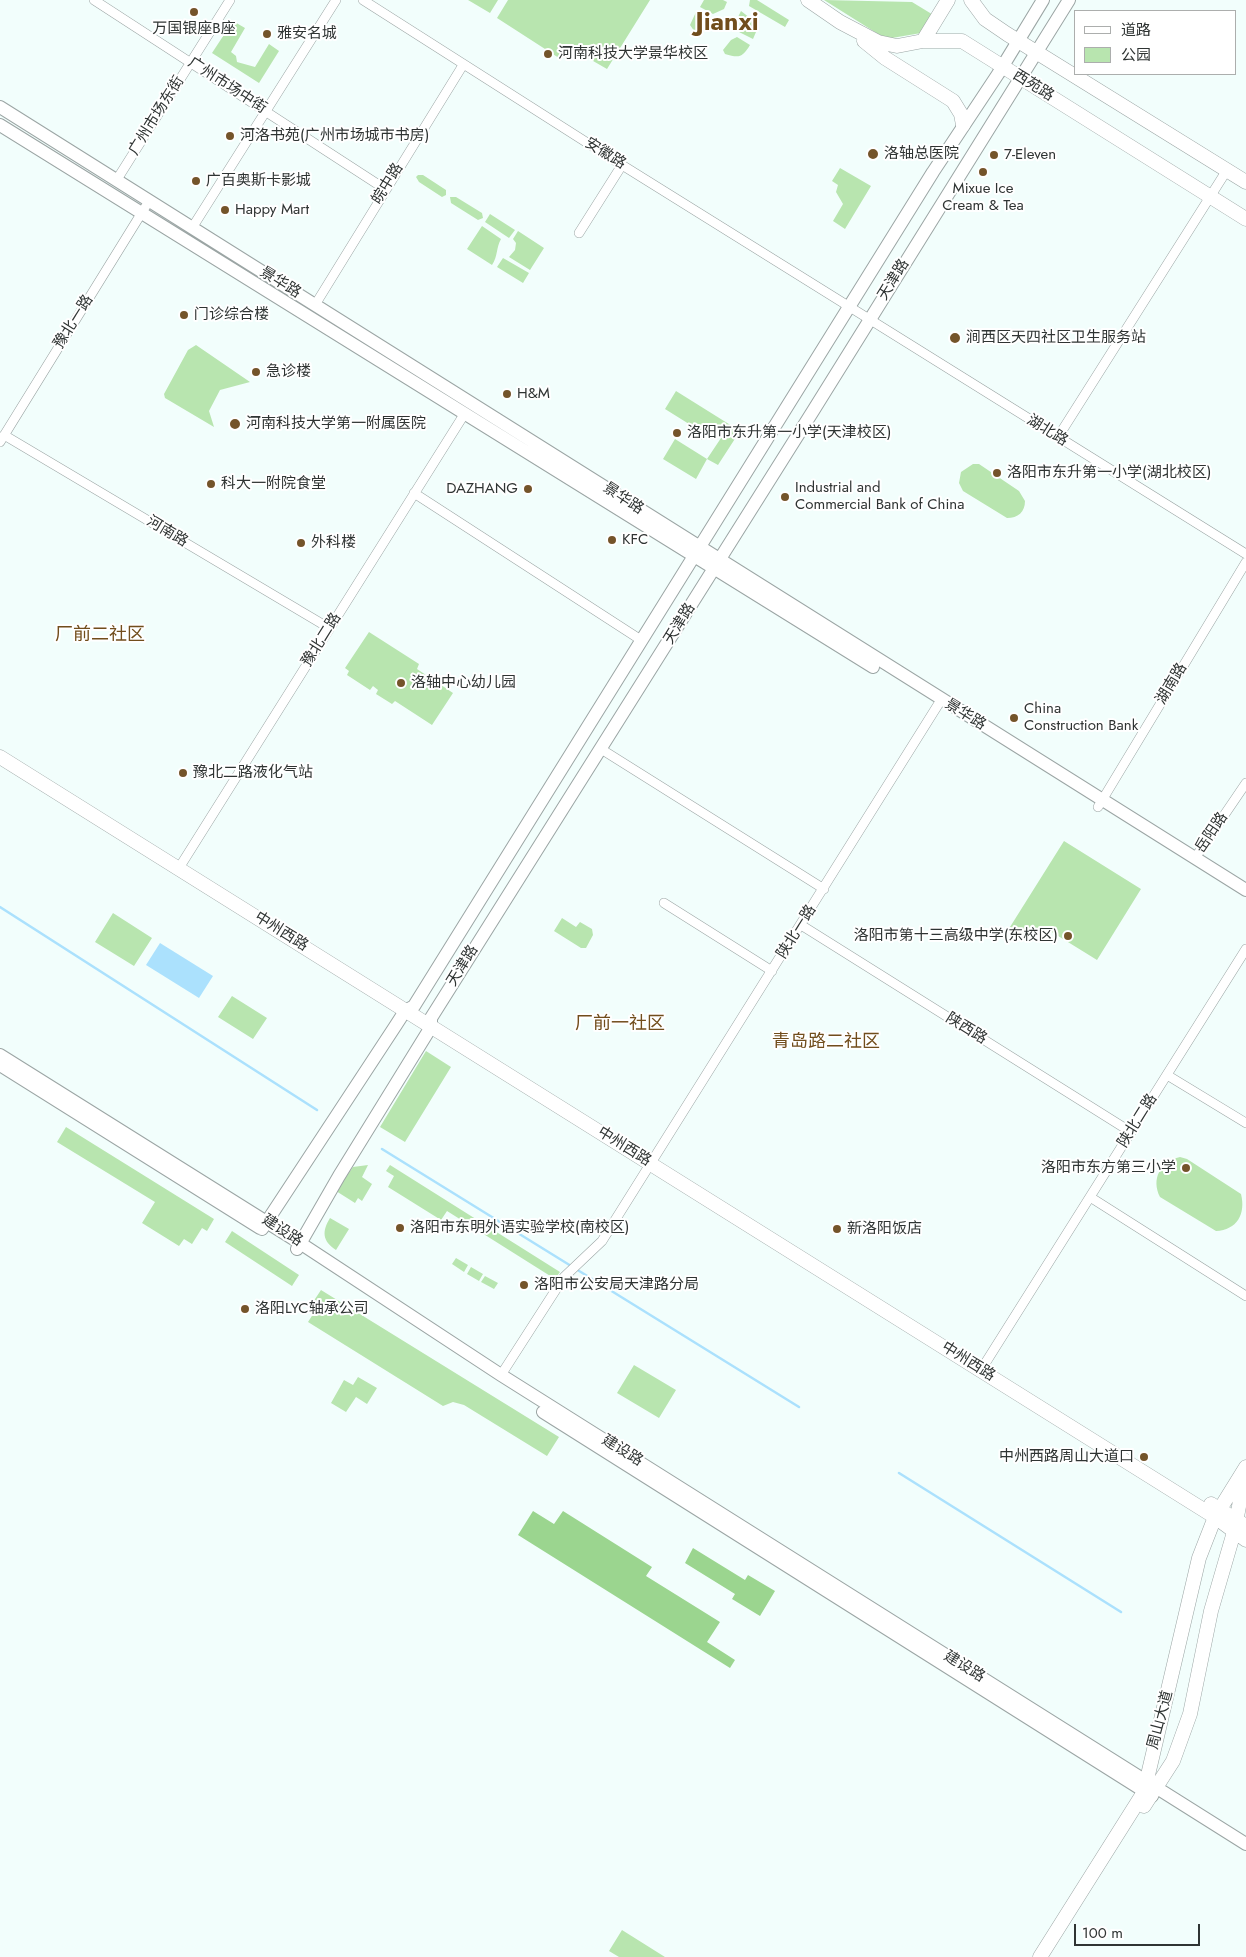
<!DOCTYPE html>
<meta charset="utf-8">
<style>
body{margin:0}
#map{position:relative;width:1246px;height:1957px;overflow:hidden;background:#f2fefc;font-family:Jost,"Noto Sans SC",sans-serif}
canvas{display:block}
.legend{position:absolute;left:1074px;top:10px;width:162px;height:65px;box-sizing:border-box;background:#fff;border:1px solid #acaead;margin:0;padding:6px 9px;list-style:none;font-size:15px;color:#2f3433}
.legend li{display:flex;align-items:center;gap:10px;height:25px}
.legend b{width:25px;border:1px solid #acaead}
.scale{position:absolute;left:1074px;top:1924px;width:126px;height:22px;box-sizing:border-box;border:2px solid #2f3433;border-top:0;padding-left:6px;font-size:15px;line-height:18px;white-space:nowrap;color:#2f3433;-webkit-text-stroke:4px #fff;paint-order:stroke}
</style>
<div id="map">
<canvas width="1246" height="1957"></canvas>
<ul class="legend">
<li><b style="height:6px;background:#fff"></b>道路</li>
<li><b style="height:14px;background:#b8e5af"></b>公园</li>
</ul>
<div class="scale">100 m</div>
</div>
<script>
const c = document.querySelector('canvas').getContext('2d');
c.lineJoin = 'round';
function fillPath(path, color) { c.fillStyle = color; c.fill(path, 'evenodd'); }
function strokePath(path, color, width, dash) { c.strokeStyle = color; c.lineWidth = width; c.lineCap = dash ? 'butt' : 'round'; c.setLineDash(dash || []); c.stroke(path); }
function drawText(font, color, halo, rows, align = 'center') {
  c.font = font + ' Jost,"Noto Sans SC",sans-serif'; c.lineWidth = 4; c.setLineDash([]); c.textBaseline = 'middle'; c.strokeStyle = halo; c.fillStyle = color; for (const [text, x, y, turn = 0] of rows) {
    c.save(); c.translate(x, y); c.rotate((+turn || 0) * Math.PI / 180); c.textAlign = isNaN(turn) ? turn : align; if (halo) c.strokeText(text, 0, 0); c.fillText(text, 0, 0); c.restore();
  }
}
fillPath(new Path2D(`
 M468 0H498L490 13Z
 M508 0H650L607 69 567 46 559 58 497 18Z
 M704 0H723L727 2 724 9 713 14 700 7Z
 M750 0H757L789 20 785 27 749 6Z
 M824 0 912 2 935 16 927 32 886 39Z
 M741 11 759 25 753 39 739 32 740 21 738 17Z
 M696 12 708 19 707 27 699 38 690 25Z
 M233 21 245 28 231 52 236 56 237 62 255 67 269 44 279 51 259 83 212 53Z
 M737 37 750 45C742 58 739 58 725 54L723 50 731 40Z
 M840 168 871 186 845 229 833 221 843 204 836 192 838 185 832 181Z
 M418 175H423L446 190V195L442 197 419 182 416 177Z
 M450 197H456L482 213 483 218 478 220 451 203Z
 M490 214 515 230 509 238 485 222Z
 M482 226 501 239C496 248 498 256 492 265L467 249Z
 M518 231 544 248 530 270 509 257 515 250 516 243 513 239Z
 M503 258 529 273 523 283 497 267Z
 M196 345 250 382 220 390 209 411 214 427 165 398 164 394 188 350Z
 M676 391 740 431 718 465 707 459 696 479 663 459 675 439 707 459 723 435 710 427 702 440 686 429 689 424 665 409Z
 M973 464H979L1019 491 1025 501C1025 512 1018 518 1007 518L963 491 959 483 961 472Z
 M369 632 419 664 417 669 453 693 432 725 395 701 392 704 376 694 378 690 373 686 370 690 347 675 349 671 345 668Z
 M1064 841 1141 889 1097 960 1042 926 1032 941 1010 927Z
 M113 913 152 938 134 966 95 942Z
 M562 918 576 927 580 922 592 929 593 935 586 948H581L554 931Z
 M232 996 267 1018 253 1039 218 1017Z
 M426 1051 451 1067 405 1142 380 1127Z
 M66 1127 214 1219 207 1231 202 1228 192 1244 184 1239 179 1246 142 1223 155 1202 57 1142Z
 M1180 1157 1187 1159 1241 1194C1246 1214 1237 1230 1216 1231L1160 1197C1151 1179 1160 1162 1180 1157Z
 M368 1165 362 1177 372 1184 362 1201 358 1198 355 1203 336 1191 353 1167Z
 M390 1165 560 1272 555 1279 447 1211 441 1220 388 1187 394 1176 386 1171Z
 M330 1218 349 1229 336 1250C322 1241 322 1231 330 1218Z
 M232 1231 299 1275 292 1286 225 1242Z
 M456 1258 468 1265 464 1272 452 1264Z
 M471 1267 483 1274 479 1281 467 1274Z
 M485 1276 498 1283 494 1289 481 1282Z
 M321 1290 559 1437 547 1456 464 1405 453 1402 443 1406 308 1322 319 1305 313 1302Z
 M634 1365 676 1390 659 1418 617 1393Z
 M358 1377 377 1388 367 1404 356 1397 346 1412 331 1403 344 1380 353 1385Z
 M622 1930 665 1957H619L609 1951Z`), '#b8e5af');
fillPath(new Path2D(`
 M533 1511 554 1524 563 1511 652 1567 646 1576 720 1622 707 1642 735 1660 730 1668 518 1535Z
 M693 1548 745 1580 748 1575 775 1591 760 1616 732 1599 735 1594 685 1563Z`), '#9bd58f');
fillPath(new Path2D(`
 M160 943 213 976 199 998 146 965Z`), '#abe1fd');
strokePath(new Path2D(`
 M0 907 317 1110
 M382 1149 799 1407
 M899 1473 1121 1612`), '#abe1fd', 2.5);
const street = new Path2D(`
 M94 0 385 189
 M363 0 622 165 1246 554
 M116 181 230 0
 M192 228 336 0
 M579 233 622 165
 M315 305 463 65
 M4 435 329 628
 M1058 437 1227 170
 M0 442 149 201
 M414 493 641 640
 M601 749 824 889
 M1098 807 1246 562
 M1195 858 1246 783
 M179 868 465 413
 M664 903 772 971
 M801 925 1131 1132
 M1167 1075 1246 1123
 M1090 1197 1246 1296
 M981 1370 1246 949
 M501 1375 564 1277 602 1241 941 700`);
const secondary = new Path2D(`
 M0 107 1246 890
 M0 125 873 667
 M0 1055 300 1243 501 1375 1246 1844
 M0 1065 260 1228
 M262 1229 396 1025 405 1011 414 1006 933 172 998 74 1043 0
 M297 1249 339 1176 431 1027V1018L813 411 1069 0
 M543 1412 1152 1796`);
const primary = new Path2D(`
 M808 0 840 22 878 42 897 46 923 41H962L1246 219
 M971 0 985 19 1007 34 1246 182
 M864 41 885 58 953 101 961 114 963 125
 M923 41 948 0
 M0 757 1215 1517 1246 1540
 M1211 1504 1246 1526
 M1144 1806 1173 1761 1190 1714 1211 1611 1234 1532 1241 1496 1246 1487
 M1040 1957 1144 1792 1199 1558 1215 1517 1246 1467`);
strokePath(street, '#9ba5a4', 10);
strokePath(secondary, '#9ba5a4', 14);
strokePath(primary, '#9ba5a4', 15);
strokePath(street, '#fff', 9);
strokePath(secondary, '#fff', 12);
strokePath(primary, '#fff', 14);
for (const [x, y, r, color] of [
 [194,12,5,"#74542a"],
 [267,34,5,"#74542a"],
 [548,54,5,"#74542a"],
 [230,136,5,"#74542a"],
 [873,154,6,"#74542a"],
 [994,155,5,"#74542a"],
 [983,172,5,"#74542a"],
 [196,181,5,"#74542a"],
 [225,210,5,"#74542a"],
 [184,315,5,"#74542a"],
 [955,338,6,"#74542a"],
 [256,372,5,"#74542a"],
 [507,394,5,"#74542a"],
 [235,424,6,"#74542a"],
 [677,433,5,"#74542a"],
 [997,473,5,"#74542a"],
 [211,484,5,"#74542a"],
 [528,489,5,"#74542a"],
 [785,497,5,"#74542a"],
 [612,540,5,"#74542a"],
 [301,543,5,"#74542a"],
 [401,683,5,"#74542a"],
 [1014,718,5,"#74542a"],
 [183,773,5,"#74542a"],
 [1068,936,5,"#74542a"],
 [1186,1168,5,"#74542a"],
 [400,1228,5,"#74542a"],
 [837,1229,5,"#74542a"],
 [524,1285,5,"#74542a"],
 [245,1309,5,"#74542a"],
 [1144,1457,5,"#74542a"]
]) { const dot = new Path2D(); dot.arc(x, y, r, 0, 2 * Math.PI); c.fillStyle = color; c.fill(dot); strokePath(dot, '#fff', 2); }
drawText('15px', '#2f3433', '#fff', [
 ["万国银座B座",194,29,"center"],
 ["雅安名城",277,34],
 ["河南科技大学景华校区",558,54],
 ["河洛书苑(广州市场城市书房)",240,136],
 ["洛轴总医院",884,154],
 ["7-Eleven",1004,155],
 ["广百奥斯卡影城",206,181],
 ["Mixue Ice",983,189,"center"],
 ["Cream & Tea",983,206,"center"],
 ["Happy Mart",235,210],
 ["门诊综合楼",194,315],
 ["涧西区天四社区卫生服务站",966,338],
 ["急诊楼",266,372],
 ["H&M",517,394],
 ["河南科技大学第一附属医院",246,424],
 ["洛阳市东升第一小学(天津校区)",687,433],
 ["洛阳市东升第一小学(湖北校区)",1007,473],
 ["科大一附院食堂",221,484],
 ["Industrial and",795,488],
 ["Commercial Bank of China",795,505],
 ["DAZHANG",518,489,"right"],
 ["KFC",622,540],
 ["外科楼",311,543],
 ["洛轴中心幼儿园",411,683],
 ["China",1024,709],
 ["Construction Bank",1024,726],
 ["豫北二路液化气站",193,773],
 ["洛阳市第十三高级中学(东校区)",1058,936,"right"],
 ["洛阳市东方第三小学",1176,1168,"right"],
 ["洛阳市东明外语实验学校(南校区)",410,1228],
 ["新洛阳饭店",847,1229],
 ["洛阳市公安局天津路分局",534,1285],
 ["洛阳LYC轴承公司",255,1309],
 ["中州西路周山大道口",1134,1457,"right"]
], 'left');
drawText('15px', '#2f3433', '#fff', [
 ["广州市场中街",227,86,33],
 ["西苑路",1033,86,32],
 ["广州市场东街",157,116,-58],
 ["安徽路",605,154,32],
 ["皖中路",388,184,-58],
 ["天津路",894,280,-58],
 ["景华路",280,283,32],
 ["豫北一路",74,322,-58],
 ["湖北路",1047,431,32],
 ["景华路",623,499,33],
 ["河南路",167,532,31],
 ["天津路",680,624,-58],
 ["豫北二路",322,640,-58],
 ["湖南路",1172,684,-59],
 ["景华路",965,715,32],
 ["岳阳路",1212,833,-56],
 ["中州西路",281,932,32],
 ["陕北一路",797,932,-58],
 ["天津路",463,966,-58],
 ["陕西路",966,1029,32],
 ["陕北二路",1138,1121,-58],
 ["中州西路",624,1147,32],
 ["建设路",282,1231,33],
 ["中州西路",968,1362,32],
 ["建设路",622,1451,32],
 ["建设路",964,1667,32],
 ["周山大道",1161,1720,-75]
]);
drawText('18px', '#714d1c', '#fff', [
 ["厂前二社区",100,636],
 ["厂前一社区",620,1025],
 ["青岛路二社区",826,1043]
]);
drawText('bold 25px', '#714d1c', '#fff', [
 ["Jianxi",727,24]
]);
</script>
